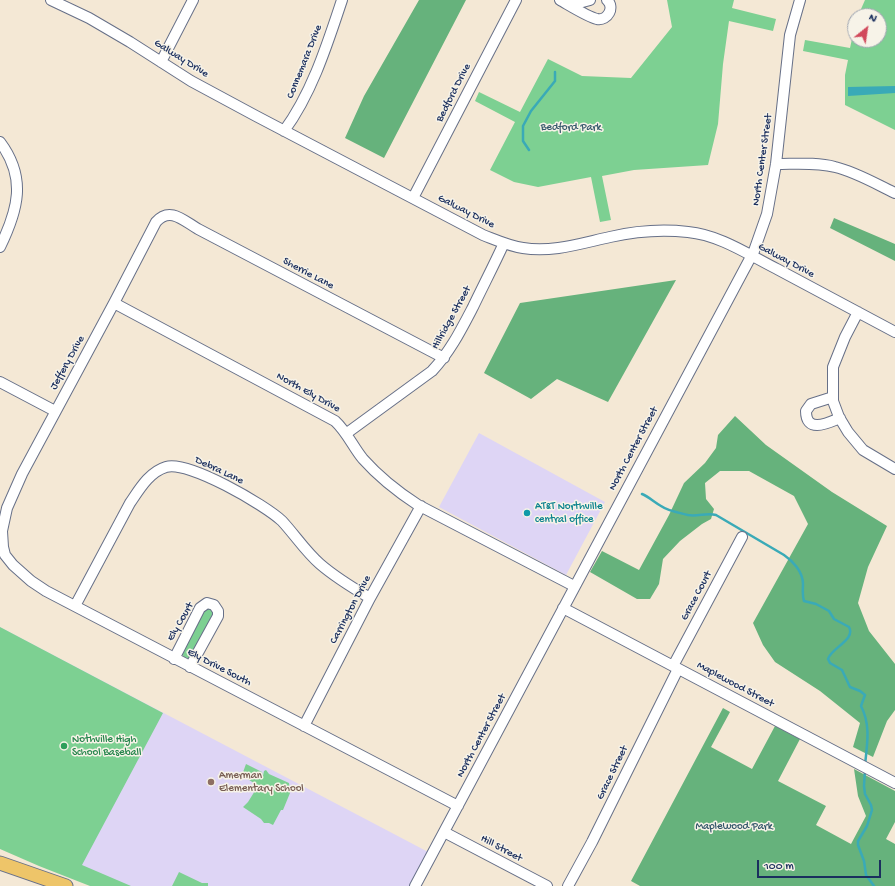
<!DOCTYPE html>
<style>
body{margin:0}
#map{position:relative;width:895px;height:886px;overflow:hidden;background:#f4e8d5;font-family:"Gochi Hand",sans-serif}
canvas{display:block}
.north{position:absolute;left:847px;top:8px;width:40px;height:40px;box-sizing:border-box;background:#f7f3e8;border:1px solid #9fa5b1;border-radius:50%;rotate:30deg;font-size:11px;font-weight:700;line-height:16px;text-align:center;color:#1b2f5e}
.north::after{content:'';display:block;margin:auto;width:14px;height:18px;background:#d1495b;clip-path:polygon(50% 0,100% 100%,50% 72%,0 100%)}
.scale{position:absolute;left:757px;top:860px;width:124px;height:18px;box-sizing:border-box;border:2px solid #1b2f5e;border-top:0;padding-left:5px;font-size:12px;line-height:14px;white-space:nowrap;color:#1b2f5e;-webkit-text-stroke:3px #f7f3e8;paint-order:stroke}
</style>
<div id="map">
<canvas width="895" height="886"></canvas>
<div class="north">N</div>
<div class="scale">100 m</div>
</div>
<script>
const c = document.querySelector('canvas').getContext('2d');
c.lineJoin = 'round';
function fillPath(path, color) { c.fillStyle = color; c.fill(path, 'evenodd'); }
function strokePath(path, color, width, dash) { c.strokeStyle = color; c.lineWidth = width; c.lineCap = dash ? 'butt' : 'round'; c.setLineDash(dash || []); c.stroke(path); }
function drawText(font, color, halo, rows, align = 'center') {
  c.font = font + ' "Gochi Hand",sans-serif'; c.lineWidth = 3; c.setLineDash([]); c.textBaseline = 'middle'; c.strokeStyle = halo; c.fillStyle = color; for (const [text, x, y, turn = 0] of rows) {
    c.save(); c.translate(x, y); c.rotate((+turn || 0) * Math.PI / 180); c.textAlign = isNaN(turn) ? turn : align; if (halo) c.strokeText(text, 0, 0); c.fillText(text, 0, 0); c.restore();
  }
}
fillPath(new Path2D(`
 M479 433 605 502 566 575 439 507Z
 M0 627 432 854 415 886H125L81 868Z`), '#ded5f5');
fillPath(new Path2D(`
 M667 0H734L732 8 776 19 773 31 729 21 723 64 718 124 708 165 634 170 602 176 611 220 600 222 591 177 538 187 514 182 490 170 515 122 475 101 479 92 520 112 548 59 582 76 631 78 672 27Z
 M865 0H895V130L845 105V75L848 60 803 51 805 40 850 48 855 25V40H879V16H858Z
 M210 607 215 612 190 659 184 657 182 654 204 610Z
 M0 627 163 713 82 865 131 886H90L39 866 0 849Z
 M246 764 262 772 263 776 264 771 266 770 269 774 289 783 290 793 283 810H281L273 825 269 823H264L261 819 243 807 248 802 258 786 242 775Z
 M179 872 202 883H208V886H172Z`), '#7dd092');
fillPath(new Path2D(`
 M419 0H466L384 158 345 138 364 96Z
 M834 218 895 244V261L830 228Z
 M676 280 608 402 557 379 531 399 484 373 520 303Z
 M735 416 766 445 832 492 887 526 868 567 858 603 869 631 895 664V710L887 721 873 757 853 747 860 723 820 691 775 662 763 645 753 623 808 524 794 496 749 471H720L705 483 706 499 714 509 711 519 702 524 680 541 663 559 659 584 650 599H637L590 572 602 551 639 570 669 515 684 483 705 463 716 448 718 435Z
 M723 708 730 712 711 747 752 769 775 726 800 739 778 781 826 806 816 825 851 844 866 816 858 796 854 769 895 791V822L886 839 895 844V886H640L631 881Z`), '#66b27c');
fillPath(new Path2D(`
 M895 86V93L848 96V87Z`), '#3aaab7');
strokePath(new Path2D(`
 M529 150 523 141V126L531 111 555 81V72
 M642 494C649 497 654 502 661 506 668 511 680 513 688 515 698 517 707 512 716 515L784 555C793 561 803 572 803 584 803 590 802 595 804 601L816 604 829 611 834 619 849 627C856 640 831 648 828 659L830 663 842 670 850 687 860 691 865 695 861 706C871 725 867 745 865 765
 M865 770 864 786 865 794 871 805 872 810 867 826 858 841V845L864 861 866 875 874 886`), '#3aaab7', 2.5);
const minor = new Path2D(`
 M51 0 89 18 130 42 191 81 256 116 483 235C496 240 509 246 523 248 552 253 582 243 610 237 636 231 662 229 688 232 720 235 749 255 777 269 816 290 856 311 895 332
 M560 0C569 5 588 17 597 19 608 21 615 7 607 0
 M566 2 579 3 590 0
 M161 62 193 0
 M284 131C312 93 327 45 342 0
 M0 142C27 178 18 210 0 247
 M776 164C796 164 816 162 835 167 856 172 876 184 895 193
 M413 198 516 0
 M114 303 335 421C347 432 353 447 363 459 379 477 398 492 418 505L574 586
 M858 312 845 337 833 367V401L839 417 848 432 863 450 895 469
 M444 358 198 229C184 221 170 206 156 222L114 303 22 474 7 508 2 531 3 547 5 555 13 565 31 581 46 591 458 806
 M0 382 55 411
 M833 397 811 404 806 411C806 434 828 423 840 418
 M347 433 432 371C450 352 461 330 473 307 483 286 494 265 504 243
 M75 606 130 503C139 490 149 472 166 467 188 460 265 505 282 521 295 535 306 552 320 564 335 577 353 588 370 598
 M563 608 895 783
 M174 659 200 608 207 603 214 605 218 611V616L190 667
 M673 666 742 537
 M304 726 370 598 421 506
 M444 832 547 886
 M415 886 754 251 767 214 776 164 790 35 800 0
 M568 886 592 842 678 669`);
const major = new Path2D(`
 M0 863 66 886`);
strokePath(minor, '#677088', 12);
strokePath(major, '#677088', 15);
strokePath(minor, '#fff', 10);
strokePath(major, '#eec569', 13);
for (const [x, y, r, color] of [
 [527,513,4,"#0f9aa8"],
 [64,746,4,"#2e9e5b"],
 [211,782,4,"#8d6e63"]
]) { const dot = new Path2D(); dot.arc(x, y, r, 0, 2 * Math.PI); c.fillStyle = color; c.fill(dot); strokePath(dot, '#f7f3e8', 1.5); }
drawText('11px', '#1b2f5e', '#f7f3e8', [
 ["Galway Drive",181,59,32],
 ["Connemara Drive",305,62,-68],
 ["Bedford Drive",454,93,-63],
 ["North Center Street",763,160,-82],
 ["Galway Drive",466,212,27],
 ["Galway Drive",786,261,28],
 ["Sherrie Lane",308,274,28],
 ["Hillridge Street",452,318,-61],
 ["Jeffery Drive",68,363,-61],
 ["North Ely Drive",308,393,29],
 ["North Center Street",634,449,-62],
 ["Debra Lane",219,471,25],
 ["Grace Court",697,596,-62],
 ["Carrington Drive",351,610,-62],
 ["Ely Court",181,622,-60],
 ["Ely Drive South",219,668,27],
 ["Maplewood Street",735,685,28],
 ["North Center Street",482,736,-62],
 ["Grace Street",613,773,-64],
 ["Hill Street",501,849,28]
]);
drawText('11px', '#34576b', '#f7f3e8', [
 ["Bedford Park",571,128],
 ["Maplewood Park",734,827]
]);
drawText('11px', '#0d838f', '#f7f3e8', [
 ["AT&T Northville",535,507],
 ["central office",535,520]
], 'left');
drawText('11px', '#27864d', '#f7f3e8', [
 ["Nothville High",72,740],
 ["School Baseball",72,753]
], 'left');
drawText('11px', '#785e54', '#f7f3e8', [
 ["Amerman",219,776],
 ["Elementary School",219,789]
], 'left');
</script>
